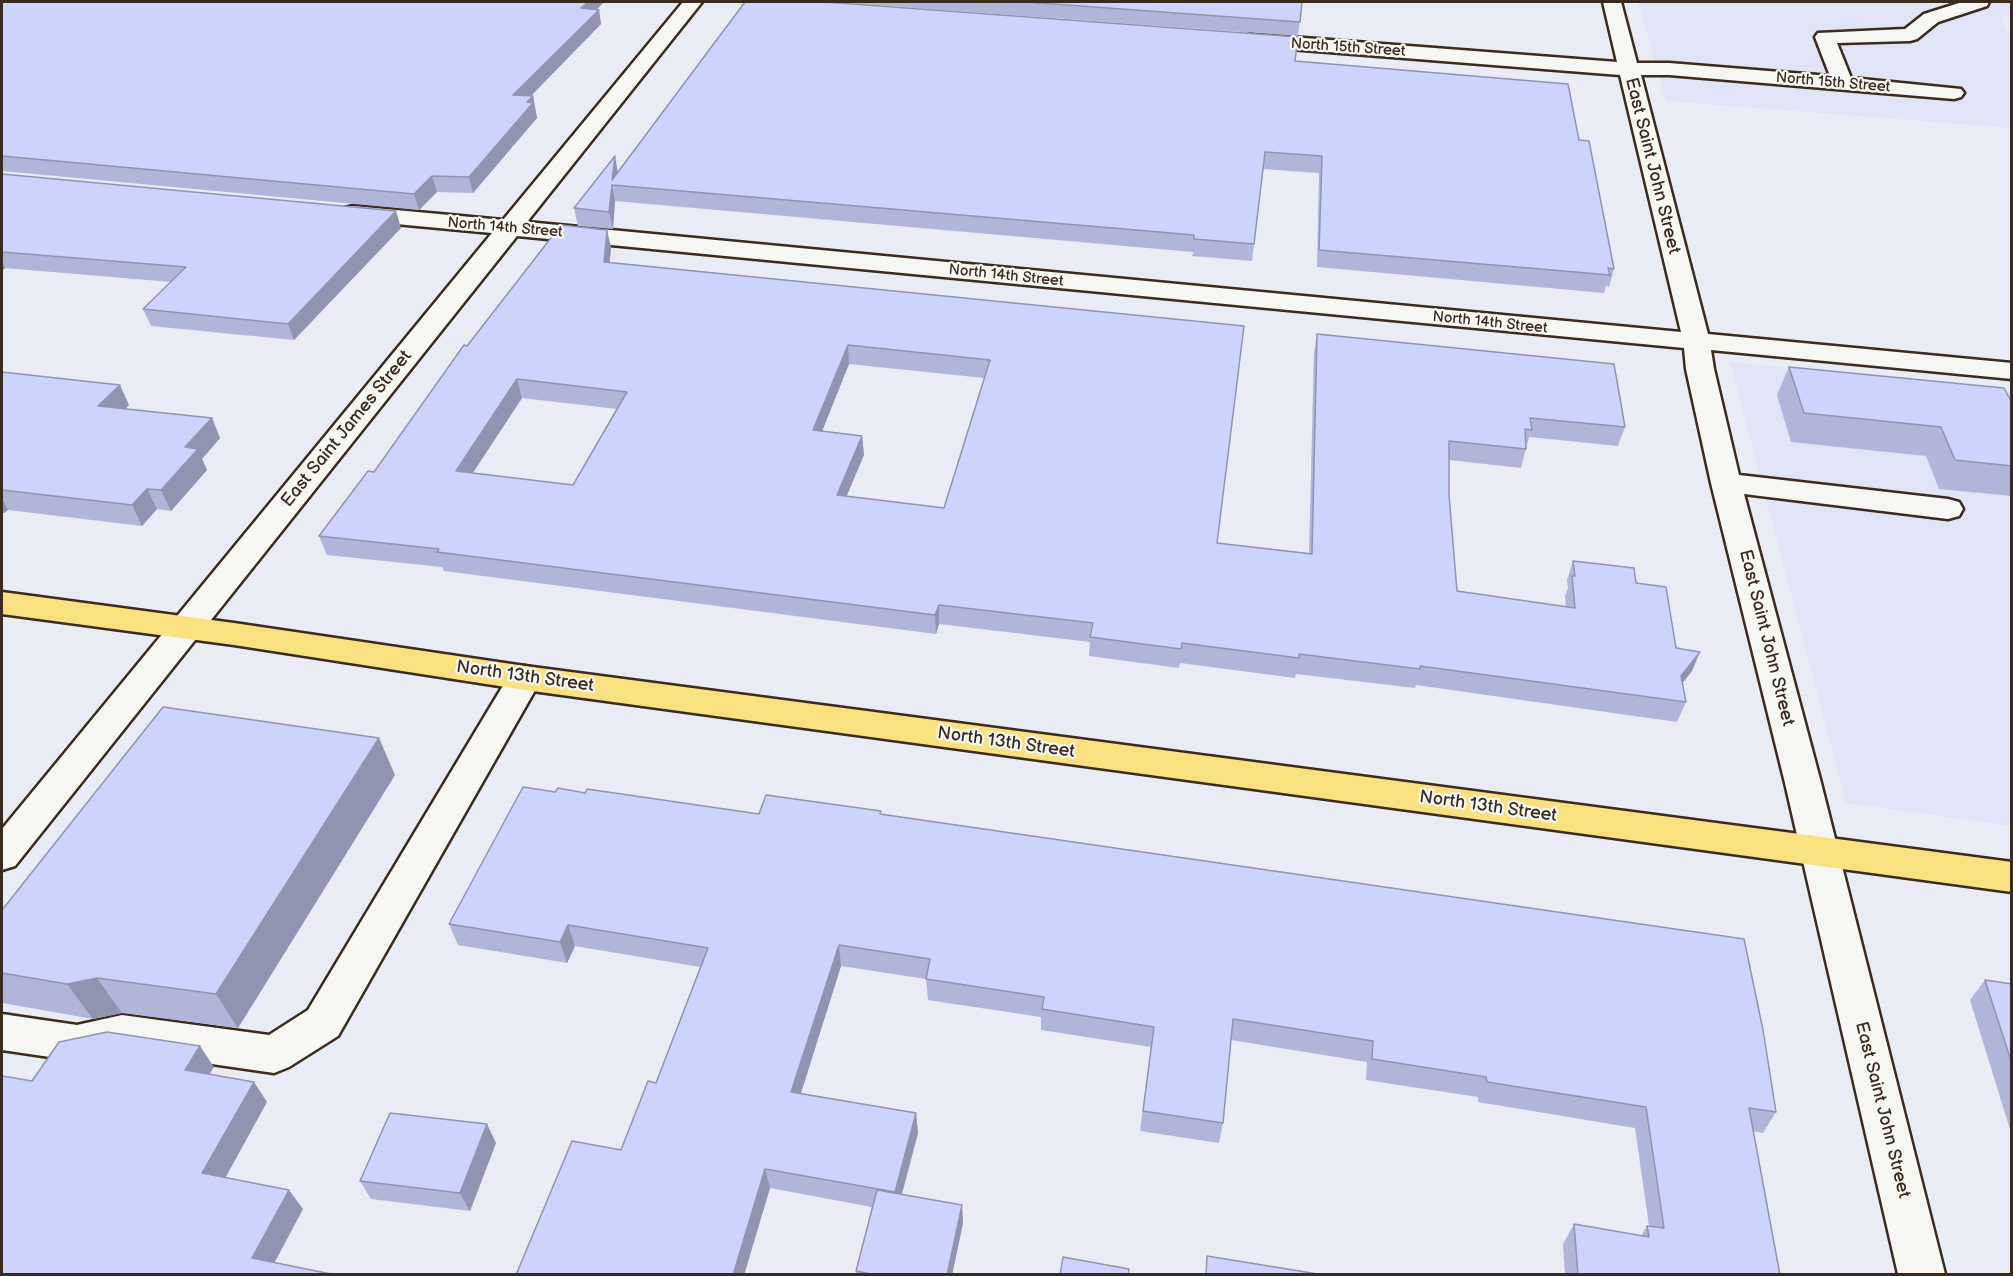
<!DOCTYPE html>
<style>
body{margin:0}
#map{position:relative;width:2013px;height:1276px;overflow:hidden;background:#eaecf5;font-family:"Balsamiq Sans",sans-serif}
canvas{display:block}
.frame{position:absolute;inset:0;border:3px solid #3b2a1e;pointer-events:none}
</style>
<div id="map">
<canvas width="2013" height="1276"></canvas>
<div class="frame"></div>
</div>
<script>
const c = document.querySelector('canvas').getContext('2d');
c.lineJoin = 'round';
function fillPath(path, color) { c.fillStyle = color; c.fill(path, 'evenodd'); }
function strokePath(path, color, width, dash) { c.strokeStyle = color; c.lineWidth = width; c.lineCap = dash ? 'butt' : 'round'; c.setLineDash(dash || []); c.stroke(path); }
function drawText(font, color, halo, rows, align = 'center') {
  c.font = font + ' "Balsamiq Sans",sans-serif'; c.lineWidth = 4.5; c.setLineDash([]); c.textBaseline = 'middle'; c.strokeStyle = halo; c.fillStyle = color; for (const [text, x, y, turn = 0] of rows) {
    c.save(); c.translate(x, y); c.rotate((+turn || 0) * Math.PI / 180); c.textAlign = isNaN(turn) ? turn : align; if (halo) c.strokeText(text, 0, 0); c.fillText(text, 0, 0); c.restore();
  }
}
fillPath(new Path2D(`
 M1638 2H2011V14L2001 17 2011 41V128L1666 101Z
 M1730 362 2011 390V826L1846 803Z`), '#e1e4f7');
const minor = new Path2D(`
 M683 2H702L527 222 1681 332 1620 75 1252 46 1245 44 1242 40 1245 36 1252 34 1617 62 1603 2H1621L1637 63H1669L1830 76 1815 37 1818 33 1905 29 1924 14 1962 2H1989L1987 6 1938 22 1917 39 1910 41 1837 43 1851 78 1961 89 1964 93 1961 97 1954 99 1669 75H1641L1708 334 2012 363V379L1711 350 1714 369 1739 475 1948 499 1959 502 1963 509 1959 516 1948 519 1744 494 1821 783 1945 1274H1898L1785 783 1711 483 1686 369 1684 348 517 236 15 866 2 870V829L492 233 353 220 345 218 341 213 345 208 353 206 503 220Z
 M525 666 537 669 542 678 338 1036 289 1067 274 1073 122 1051 77 1061 2 1050V1014L77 1025 122 1015 269 1035 308 1010 513 669Z`);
const major = new Path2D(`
 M2 592 234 623 525 666 2012 862V892L525 690 234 645 2 614Z`);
strokePath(minor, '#3b2a1e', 5);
strokePath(major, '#3b2a1e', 5);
fillPath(minor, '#f6f6f2');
fillPath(major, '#fae180');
fillPath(new Path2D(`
 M2 2 596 10H599L601 24 531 96H533L537 118 473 193 437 192 419 210 2 171Z
 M835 2H1302L1298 36Z
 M1295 61 1579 140 1614 269 1609 287 1606 286 1604 293 1317 267 1319 173 1263 169 1252 261 1192 256 1193 252 615 201 613 229 578 226 574 208 618 173Z
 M2 174 401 228 294 340 151 326 143 309 171 282 5 268 2 271Z
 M611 247 610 262 1244 326 1217 543 1309 553 1314 352 1317 334 1625 427 1618 446 1529 437 1521 468 1449 460V495L1457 591 1566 607 1565 596 1568 588 1567 580 1573 561 1636 583 1692 671 1682 683 1686 702 1677 722 1416 685 1415 688 1296 674 1295 678 1180 663 1179 668 1089 656 1090 642 939 624 936 634 444 571 442 567 327 555 319 536 374 472ZM849 364 984 378 944 508 846 496 864 455 862 436 822 431ZM522 398 617 409 573 485 473 473Z
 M1789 367 2012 403V496L1939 489 1926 456 1791 442 1777 395Z
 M2 372 129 405 125 409 212 418 220 438 202 459 207 470 171 511 157 509 142 526 8 510 4 513H2Z
 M395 775 238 1028 122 1013 93 1019 2 1003V910Z
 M555 792 585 793 759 814H881L1776 1112 1763 1133 1753 1131 1780 1275H1565L1563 1244 1574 1224 1641 1236 1647 1226H1649L1635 1128 1478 1102V1097L1366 1080 1367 1062 1231 1040 1223 1123 1219 1143 1140 1131 1151 1047 1041 1030V1017L928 1000 926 979 841 966 801 1093 916 1113 918 1133 902 1195 962 1205 963 1223 952 1275H856V1271L872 1207 770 1188 744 1275H516L621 1150 656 1083 700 967 575 946 567 963 458 945 449 924Z
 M1985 980 2012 984V1136L1970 1000Z
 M496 1143 470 1211 371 1199 360 1181Z`), '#b0b5d9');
fillPath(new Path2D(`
 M588 2H604L584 23 581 8Z
 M599 10 601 24 517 110 513 95Z
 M533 96 537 118 473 193 469 177Z
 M615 156 618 173 612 180Z
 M432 176 437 192 419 210 414 194Z
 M612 185 615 201 613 229 609 212Z
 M396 211 401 228 294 340 288 324Z
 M607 230 611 247 608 280 604 262Z
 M2 262 5 268 2 271Z
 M848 345 849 364 815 449 813 430Z
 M517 379 522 398 462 489 456 471Z
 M120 385 129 405 108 426 98 406Z
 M212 418 220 438 202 459 207 470 171 511 161 490 185 447Z
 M862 436 864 455 839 514 837 495Z
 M147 489 157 509 142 526 132 505Z
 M2 499 8 510 4 513 2 509Z
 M939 605V624L936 634 935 615Z
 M1700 652 1692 671 1673 695 1681 676Z
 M379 738 395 775 238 1028 216 994Z
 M568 925 575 946 567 963 560 942Z
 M839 945 841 966 795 1112 791 1092Z
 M97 978 122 1013 93 1019 67 984Z
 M200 1046 214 1067 199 1091 185 1070Z
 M254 1082 267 1102 217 1193 202 1173Z
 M916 1113 918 1133 897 1211 895 1192Z
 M487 1124 496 1143 470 1211 460 1193Z
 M765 1169 770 1188 744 1275H733Z
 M289 1190 303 1209 268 1275 252 1258Z
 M962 1205 963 1223 952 1275H947Z`), '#9094b0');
const building = new Path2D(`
 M2 2H588L581 8 599 10 513 95 533 96 527 102 533 103 469 177 432 176 414 194 2 156Z
 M745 2H825L1298 37 1295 61 1568 84 1579 140 1589 141 1614 269 1608 268 1610 275 1319 250 1322 156 1265 152 1254 244 1194 239V235L612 185 609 212 574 208 615 156 612 180Z
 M1026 2H1302L1300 22Z
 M2 174 396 211 288 324 143 309 186 267 2 252Z
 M561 225 607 230 604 262 1244 326 1217 543 1312 554 1317 334 1614 364 1625 427 1530 418 1532 430 1525 429 1526 449 1449 441V495L1457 591 1575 608 1572 576H1575L1573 561 1634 568 1636 583 1666 587 1676 648 1700 652 1681 676 1686 702 1420 666V669L1299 654V658L1182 643 1181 649 1090 637 1093 623 939 605 935 615 437 552 439 549 319 536 368 471 374 472 464 345 467 346ZM848 345 990 360 944 508 837 495 862 436 813 430ZM517 379 627 392 573 485 456 471Z
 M1789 367 2004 388 2012 403V466L1955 460 1941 427 1804 413Z
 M2 372 120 385 98 406 212 418 185 447 198 449 161 490 147 489 132 505 2 490Z
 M163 707 379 738 216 994 97 978 67 984 2 973V910Z
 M523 787 555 792 558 788 585 793 587 789 759 814 766 795 881 811 880 814 1744 939 1763 1030 1776 1112 1749 1108 1780 1275H1578L1574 1224 1649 1237 1647 1226 1664 1228 1646 1107 1487 1082 1486 1077 1372 1059 1373 1041 1233 1019 1223 1123 1143 1111 1154 1027 1042 1009 1044 997 926 979 930 959 839 945 791 1092 916 1113 895 1192 765 1169 733 1275H516L572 1141 621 1150 648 1081 656 1083 708 948 568 925 560 942 449 924Z
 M1985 980 2012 984V1064Z
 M107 1032 200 1046 185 1070 254 1082 202 1173 289 1190 252 1258 336 1275H2V1076L32 1081 59 1042Z
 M390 1113 487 1124 460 1193 360 1181Z
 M877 1190 962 1205 947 1275H877L856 1271Z
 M1207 1256 1318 1274V1275H1206Z
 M1063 1257 1129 1269 1128 1275H1060Z`);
fillPath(building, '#cdd3fc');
strokePath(building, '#9094b0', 1.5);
drawText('15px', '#3b2a1e', '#f6f6f2', [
 ["North 15th Street",1348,48,4],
 ["North 15th Street",1833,83,5],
 ["North 14th Street",505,228,5],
 ["North 14th Street",1006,276,6],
 ["North 14th Street",1490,323,6]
]);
drawText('18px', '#3b2a1e', '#f6f6f2', [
 ["East Saint John Street",1652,166,76],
 ["East Saint James Street",347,429,-51],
 ["East Saint John Street",1766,638,76],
 ["North 13th Street",525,677,8],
 ["North 13th Street",1006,743,8],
 ["North 13th Street",1488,807,8],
 ["East Saint John Street",1882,1110,76]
]);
</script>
